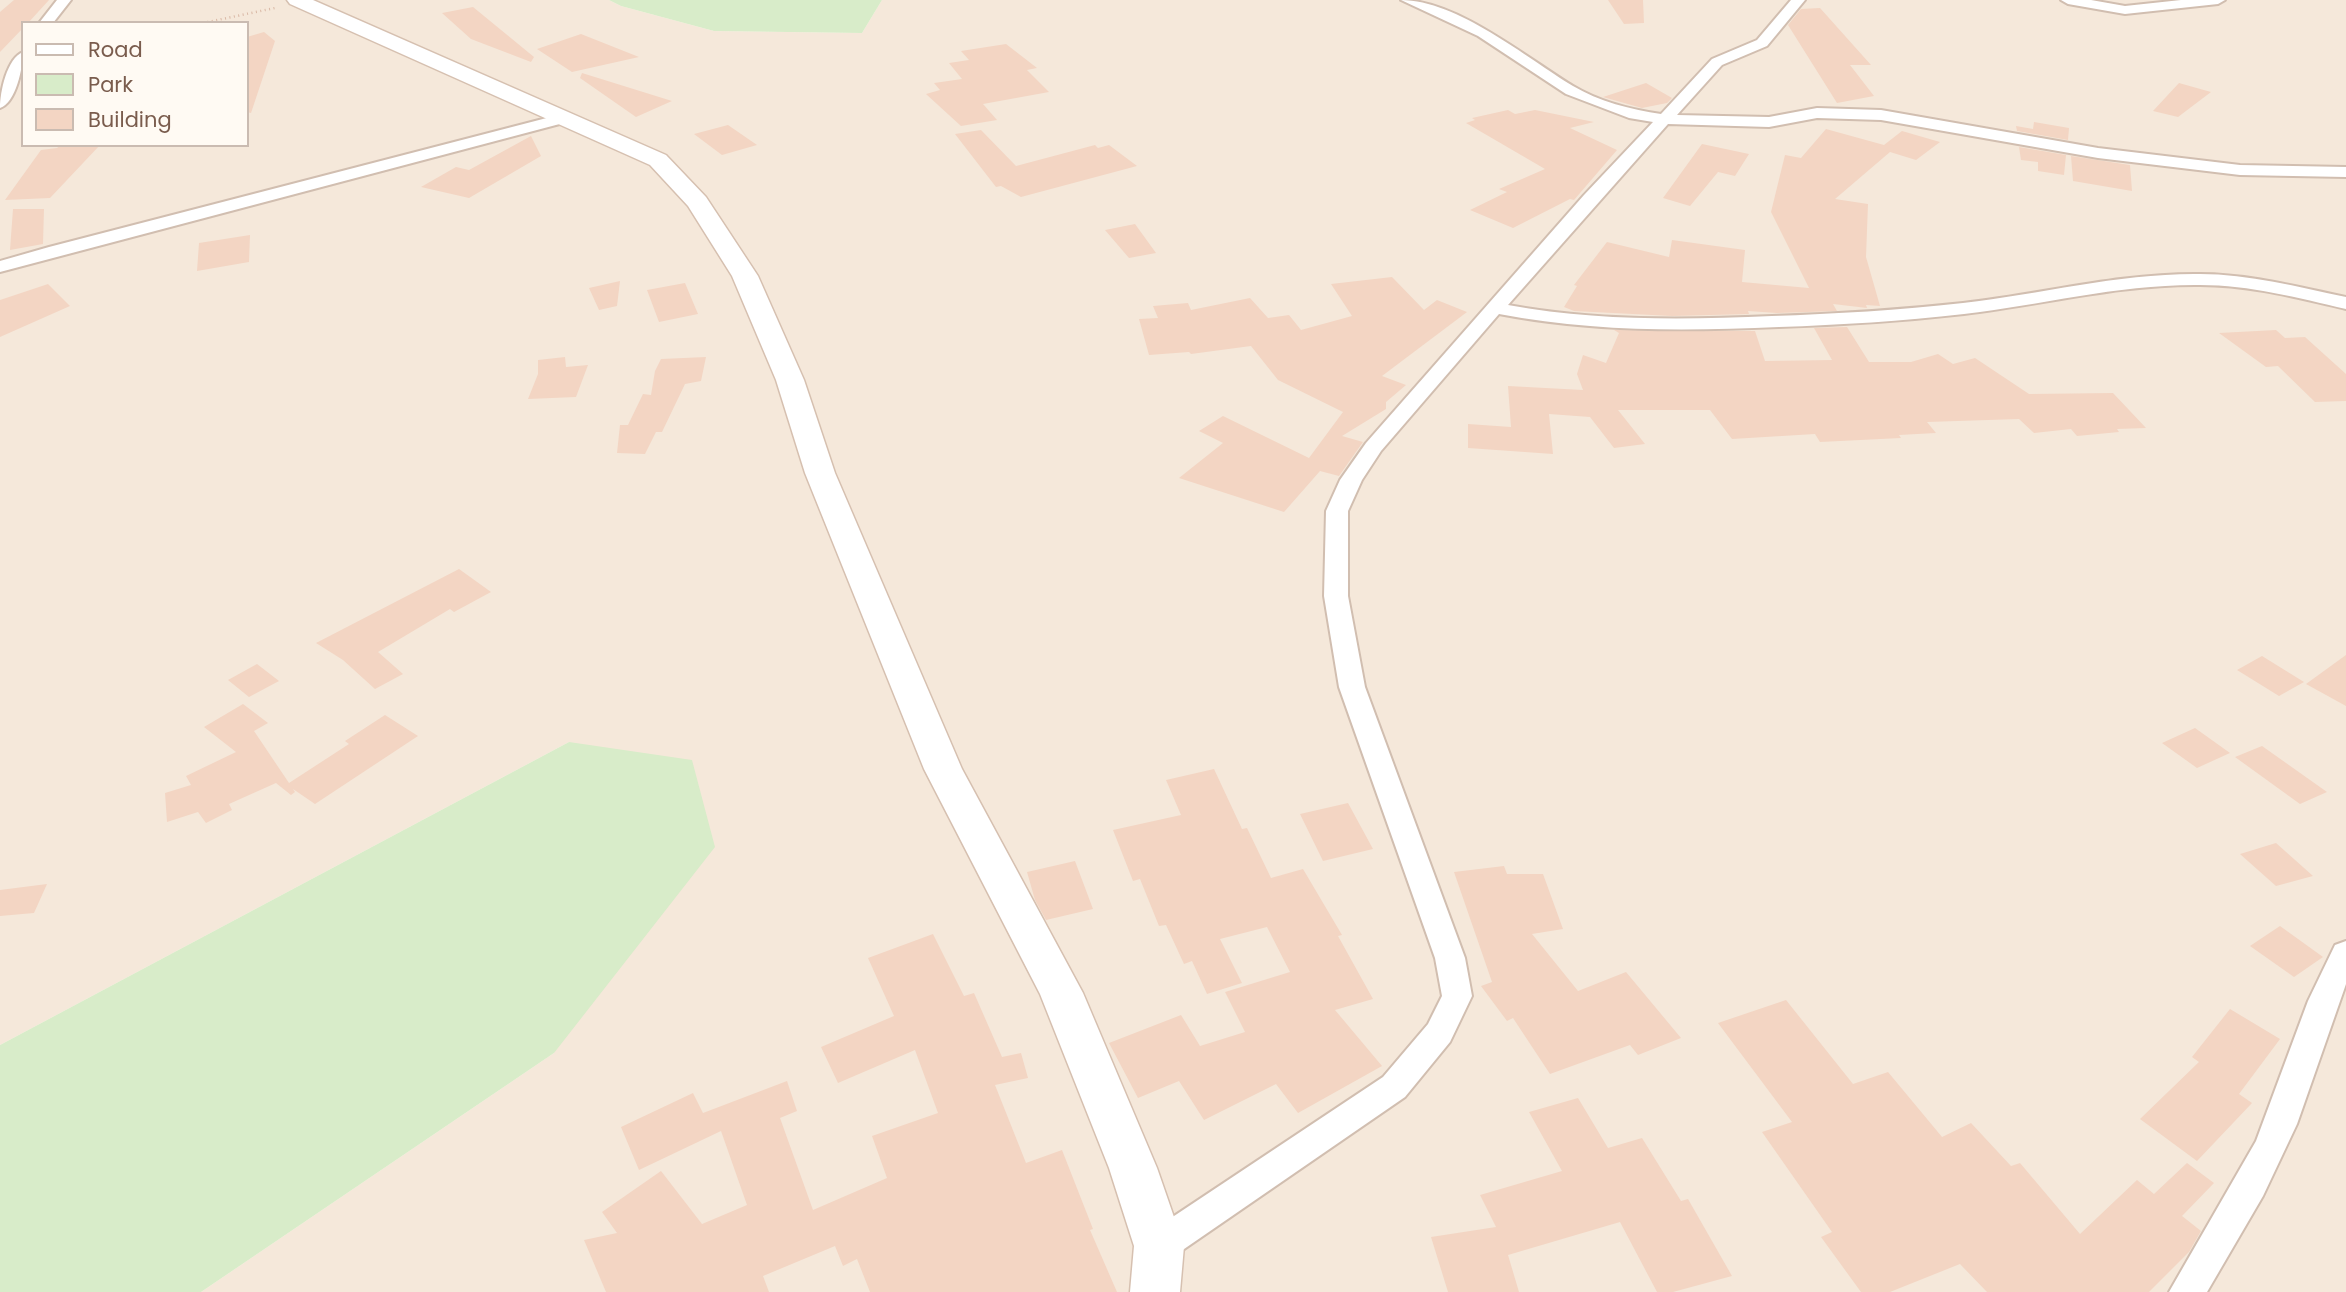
<!DOCTYPE html>
<style>
body{margin:0}
#map{position:relative;width:2346px;height:1292px;overflow:hidden;background:#fdf6ec;font-family:Poppins,sans-serif}
canvas{display:block}
.legend{position:absolute;left:21px;top:21px;width:228px;height:126px;box-sizing:border-box;background:#fffaf3;border:2px solid #cabbb1;margin:0;padding:9px 12px;list-style:none;font-size:21px;color:#7a5c4d}
.legend li{display:flex;align-items:center;gap:14px;height:35px}
.legend b{width:35px;border:2px solid #cabbb1}
</style>
<div id="map">
<canvas width="2346" height="1292"></canvas>
<ul class="legend">
<li><b style="height:9px;background:#fff"></b>Road</li>
<li><b style="height:19px;background:#d8ecc9"></b>Park</li>
<li><b style="height:19px;background:#f3d5c3"></b>Building</li>
</ul>
</div>
<script>
const c = document.querySelector('canvas').getContext('2d');
c.lineJoin = 'round';
function fillPath(path, color) { c.fillStyle = color; c.fill(path, 'evenodd'); }
function strokePath(path, color, width, dash) { c.strokeStyle = color; c.lineWidth = width; c.lineCap = dash ? 'butt' : 'round'; c.setLineDash(dash || []); c.stroke(path); }
fillPath(new Path2D(`
 M0 0H609L621 6 714 31 862 33 882 0H2346V1292H201L554 1053 569 742 0 1045ZM23 23H247V145H23Z`), '#f5e8da');
fillPath(new Path2D(`
 M609 0H882L862 33 714 31 621 6Z
 M569 742 692 760 715 847 554 1053 201 1292H0V1045Z`), '#d8ecc9');
fillPath(new Path2D(`
 M14 0H49L28 23H23V28L0 52V12Z
 M1608 0H1643L1644 23 1624 24Z
 M473 7 534 57 531 62 471 39 442 13Z
 M1820 8 1871 65H1850L1874 96 1837 103 1788 25 1801 9Z
 M264 32 275 41 251 113 247 112V37Z
 M581 34 639 57 572 72 537 49Z
 M1006 44 1037 68 1027 70 1049 92 983 104 997 120 961 126 926 94 940 90 934 83 962 79 949 63 969 60 961 51Z
 M582 73 672 101 636 117 580 78Z
 M1646 83 1672 98 1667 103 1642 108 1603 97Z
 M2179 83 2211 92 2178 117 2153 111Z
 M1508 110 1515 114 1535 110 1594 122 1570 128 1617 150 1574 200 1570 199 1513 228 1470 210 1507 192 1499 189 1545 169 1466 123 1475 120 1472 118Z
 M2034 122 2069 128 2068 140 2017 131 2016 126 2033 129Z
 M728 125 757 145 722 155 694 134Z
 M1826 129 1884 145 1902 131 1940 142 1916 160 1890 152 1835 199 1868 204 1866 257 1880 306 1866 305 1867 308 1833 304 1837 311 1777 313 1748 311 1749 314 1672 316 1574 311 1564 307 1577 286 1574 285 1607 242 1669 257 1672 240 1745 250 1742 282 1809 288 1771 212 1785 155 1801 158Z
 M981 130 1016 166 1095 145 1098 148 1109 145 1137 166 1021 197 1001 186 996 187 955 134Z
 M531 136 541 156 469 198 421 187 456 167 469 170Z
 M1702 144 1749 154 1735 176 1718 172 1690 206 1663 198Z
 M61 145H100L50 198 5 200 41 150 57 148Z
 M2019 147 2066 155 2064 175 2038 171V162L2021 160Z
 M2071 156 2130 165 2132 191 2073 181Z
 M13 209H44L43 244 10 250Z
 M1135 224 1156 253 1129 258 1105 230Z
 M250 235 249 262 197 271 199 243Z
 M1392 277 1424 310 1437 300 1467 312 1382 376 1406 385 1386 402V409L1342 436 1363 442 1339 476 1320 471 1284 512 1179 478 1223 443 1199 431 1223 416 1309 458 1343 412 1278 380 1251 346 1191 354 1189 352 1149 355 1139 319 1158 318 1153 306 1188 303 1191 310 1250 298 1268 318 1289 315 1301 330 1352 316 1331 284Z
 M620 281 617 306 599 310 589 288Z
 M685 283 698 314 659 322 647 290Z
 M48 284 70 306 0 337V300Z
 M1847 327 1869 362H1911L1938 354 1953 364 1975 358 2029 394 2113 393 2146 428 2117 429 2119 432 2077 436 2071 429 2034 433 2019 419 1927 422 1936 433 1899 435 1901 438 1820 442 1815 434 1732 439 1710 410H1618L1645 444 1614 448 1590 417 1549 414 1553 454 1468 448V424L1511 427 1508 386 1583 390 1577 374 1583 355 1606 363 1619 333 1614 330 1755 331 1765 361 1832 360 1814 328Z
 M2276 330 2285 338 2305 337 2346 374V401L2315 402 2278 366 2266 367 2219 333Z
 M565 357 566 367 588 365 576 397 528 399 538 374V360Z
 M706 357 701 381 685 384 662 432H656L645 454 617 453 620 425H628L643 394 651 395 655 371 661 359Z
 M459 569 491 592 454 612 450 609 378 652 403 674 375 689 343 660 316 643Z
 M2346 655V706L2306 684Z
 M2262 656 2304 682 2279 696 2237 670Z
 M257 664 279 681 249 697 228 680Z
 M243 704 268 723 254 731 289 783 349 744 345 741 385 715 418 736 315 804 293 789 295 792 291 795 276 783 229 804 232 810 206 823 198 812 167 822 165 793 191 785 186 776 236 752 204 727Z
 M2195 728 2230 753 2197 768 2162 743Z
 M2262 746 2327 792 2300 804 2235 757Z
 M1214 769 1242 829 1247 828 1271 878 1303 869 1342 935 1338 936 1373 999 1335 1010 1382 1066 1298 1113 1276 1084 1204 1120 1179 1081 1138 1098 1109 1043 1181 1015 1200 1046 1245 1032 1225 992 1290 972 1267 927 1220 939 1242 983 1207 994 1192 961 1184 964 1166 925 1159 926 1140 879 1133 881 1113 830 1181 815 1166 780Z
 M1348 803 1373 849 1323 861 1300 814Z
 M2276 843 2313 876 2276 886 2240 854Z
 M1075 861 1093 909 1046 920 1035 900 1027 872Z
 M1504 866 1507 874H1543L1563 929 1532 934 1578 991 1626 972 1681 1038 1638 1055 1630 1045 1550 1074 1513 1018 1507 1021 1481 986 1492 982 1454 872Z
 M47 884 34 913 0 916V890Z
 M2280 926 2323 957 2294 977 2250 946Z
 M933 934 964 996 974 993 1002 1057 1021 1053 1028 1078 995 1085 1026 1163 1062 1150 1093 1229 1090 1230 1117 1292H870L857 1259 843 1266 835 1246 763 1276 769 1292H606L584 1240 617 1233 602 1212 661 1171 702 1224 747 1205 721 1131 639 1170 621 1127 693 1093 703 1113 787 1081 797 1111 780 1118 813 1210 887 1178 872 1136 938 1113 915 1050 838 1083 821 1047 894 1016 868 958Z
 M1786 1000 1853 1084 1888 1072 1942 1137 1971 1123 2011 1166 2020 1163 2080 1234 2137 1180 2154 1194 2187 1163 2214 1183 2182 1216 2201 1231 2189 1252 2149 1292H1987L1960 1264 1890 1292H1861L1821 1237 1832 1232 1762 1132 1792 1122 1718 1023Z
 M2230 1009 2280 1039 2239 1094 2252 1103 2197 1161 2140 1119 2199 1062 2192 1057Z
 M1578 1098 1608 1148 1642 1138 1681 1201 1688 1199 1732 1276 1673 1292H1657L1620 1222 1508 1255 1519 1292H1448L1431 1237 1496 1227 1480 1195 1562 1171 1529 1112Z`), '#f3d5c3');
const street = new Path2D(`
 M57 0H71L53 23H39Z
 M1401 0C1457 0 1527 58 1573 86 1598 101 1632 110 1661 114L1712 59 1757 40 1791 0H1805L1767 46 1722 65 1677 115 1769 117 1817 108 1881 110 2098 148 2240 165 2346 167V177L2240 175 2098 158 1881 120 1817 118 1769 127 1668 124 1508 305C1595 321 1683 320 1772 316 1836 314 1899 310 1963 303 2042 294 2120 273 2200 274 2249 274 2298 287 2346 297V309C2298 298 2250 285 2200 285 2120 284 2042 305 1964 314 1902 321 1841 325 1779 327 1685 331 1592 332 1499 314L1381 451 1362 480 1348 511V596L1365 687 1465 958 1472 996 1450 1042 1405 1097 1171 1258 1159 1262 1147 1258 1142 1246 1147 1234 1383 1077 1428 1024 1442 996 1435 958 1339 687 1324 596 1326 511 1340 480 1366 443 1584 195 1653 122 1629 118 1566 94 1478 36Z
 M2061 0H2091L2125 6 2181 0H2225L2218 4 2125 14 2068 4Z
 M23 52C23 67 16 103 0 108 0 92 7 58 23 52Z
 M566 113 574 118 571 121 0 272V261L49 247Z
 M2346 941V984L2297 1124 2263 1196 2207 1292H2169L2256 1141 2308 1001 2335 945Z`);
const secondary = new Path2D(`
 M287 0H313L666 155 706 197 758 276 804 380 835 473 962 769 1083 993 1157 1168 1184 1246 1180 1292H1130L1134 1246 1109 1168 1040 994 924 769 805 473 776 380 732 276 688 206 650 165 290 4Z`);
strokePath(street, '#d1beb0', 4);
strokePath(secondary, '#d6c0b0', 3);
strokePath(new Path2D(`
 M203 23 275 8`), '#d9b8a5', 2.5, [1, 3.5]);
fillPath(street, '#fff');
fillPath(secondary, '#fff');
</script>
